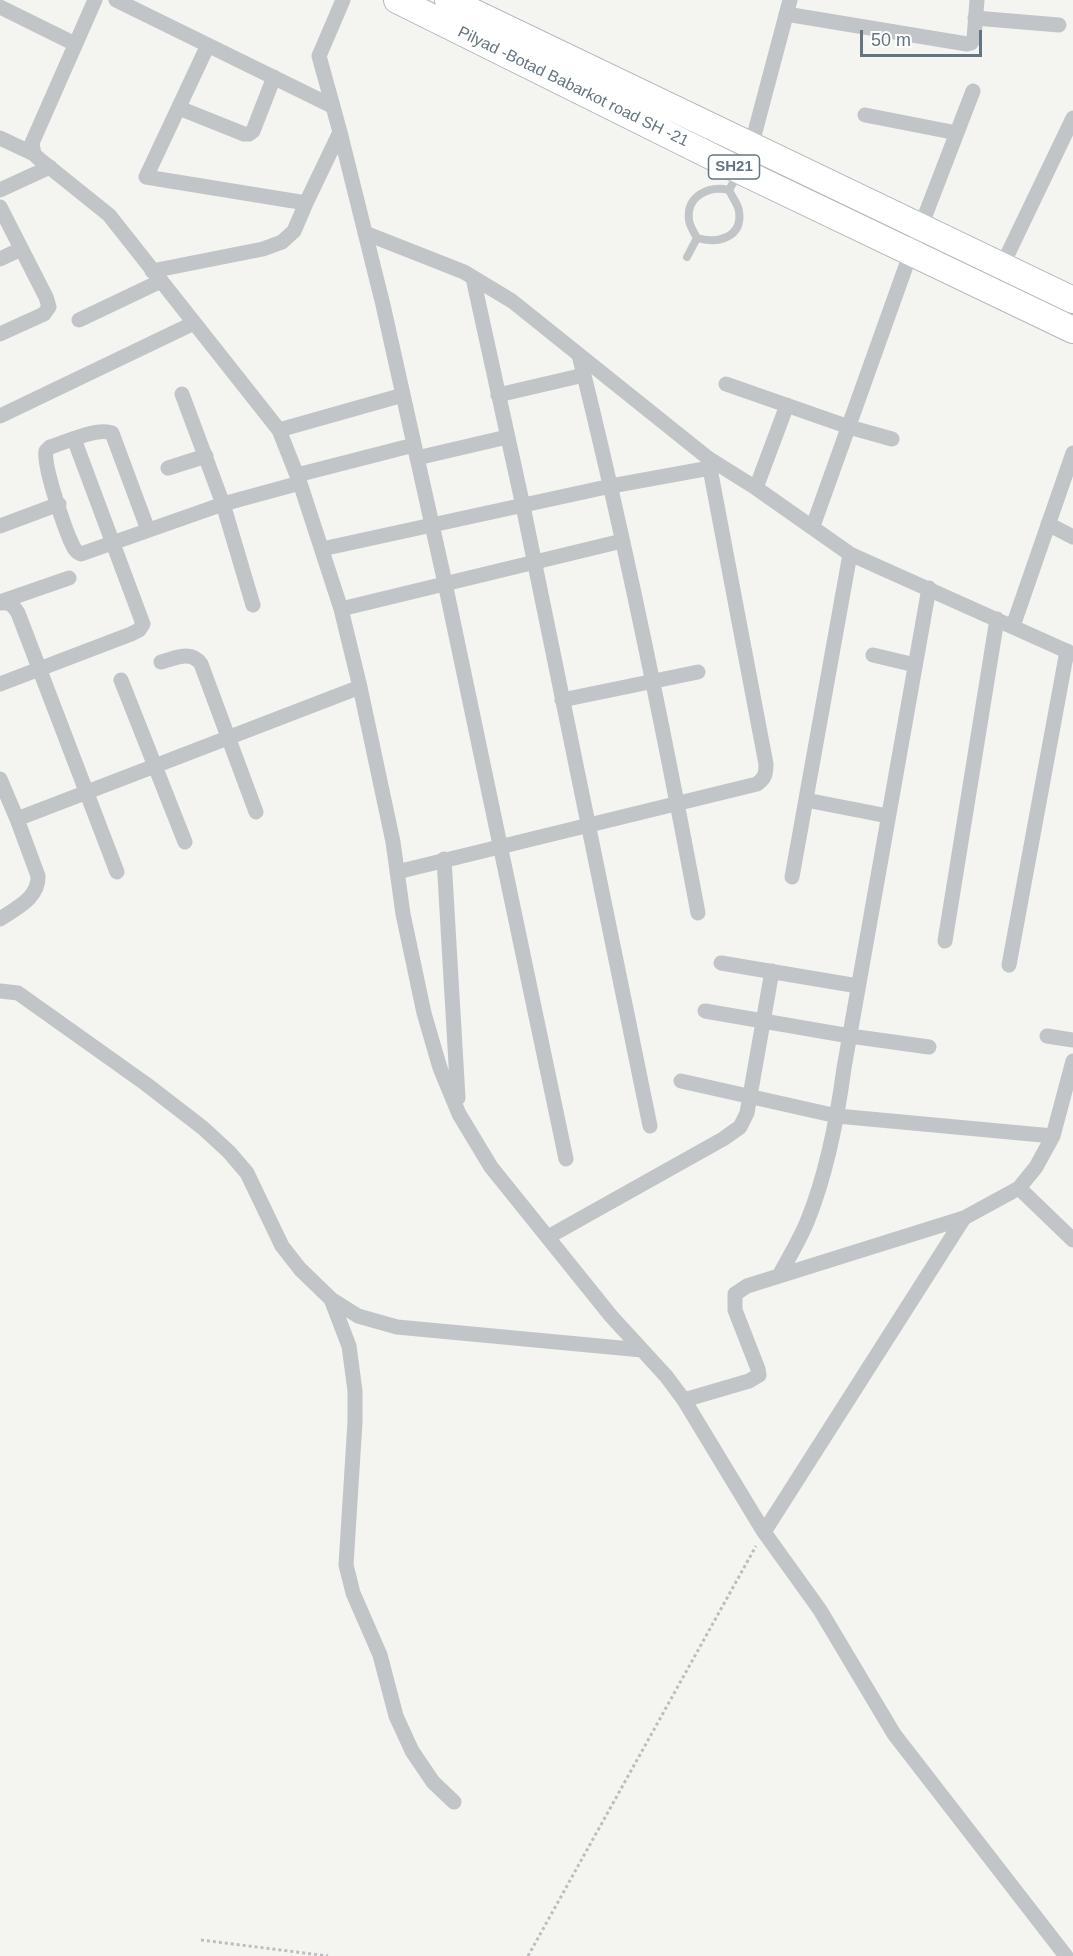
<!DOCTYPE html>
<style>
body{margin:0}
#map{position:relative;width:1073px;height:1956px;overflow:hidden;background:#f4f4f0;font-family:Helvetica,sans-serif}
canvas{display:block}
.scale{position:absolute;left:860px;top:30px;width:122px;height:27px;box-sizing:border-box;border:3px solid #637581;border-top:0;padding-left:8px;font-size:18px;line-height:21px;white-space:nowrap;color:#637581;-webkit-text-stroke:4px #fff;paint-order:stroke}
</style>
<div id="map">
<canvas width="1073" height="1956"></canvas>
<div class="scale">50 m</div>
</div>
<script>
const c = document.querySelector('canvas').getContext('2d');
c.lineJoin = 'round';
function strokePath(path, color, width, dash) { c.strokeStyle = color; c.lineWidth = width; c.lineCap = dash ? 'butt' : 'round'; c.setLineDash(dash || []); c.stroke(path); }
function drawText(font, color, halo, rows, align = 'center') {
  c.font = font + ' Helvetica,sans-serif'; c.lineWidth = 6; c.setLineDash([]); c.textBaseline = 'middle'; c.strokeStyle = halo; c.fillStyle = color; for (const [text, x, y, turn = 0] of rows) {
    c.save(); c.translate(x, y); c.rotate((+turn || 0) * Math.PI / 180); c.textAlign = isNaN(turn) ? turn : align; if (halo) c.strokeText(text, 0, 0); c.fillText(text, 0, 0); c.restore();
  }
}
const primary = new Path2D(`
 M397 0 747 174 1073 330
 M448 0 1073 300`);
strokePath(primary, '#b2b7ba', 28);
strokePath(new Path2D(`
 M201 1940 328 1956
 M528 1956 756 1546`), '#bbbdbf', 3, [3, 3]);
strokePath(new Path2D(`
 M697 238C717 244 743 238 739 211 738 204 732 197 729 190L738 174
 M687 257 697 238C694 232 690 227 689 220 686 196 709 185 729 190`), '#c1c5c8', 8);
strokePath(new Path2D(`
 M95 0 32 143 34 154 38 158 109 215 279 430 300 483 341 609 360 687 393 842 403 914 424 1013 440 1068 459 1114 491 1167 611 1316 666 1376 684 1400 764 1532 820 1610 894 1734 1066 1956
 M116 0 332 106
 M343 0 319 56 340 132 383 305 445 583 566 1159
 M0 7 75 44
 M786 14 967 44 971 43 974 39 977 0
 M975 18 1059 25
 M208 45 146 177 306 203 340 132
 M179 108 244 134H249L253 131 274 77
 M865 115 957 133
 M0 138 34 154
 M751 147 790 0
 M0 190 50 167
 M0 207 46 297 49 307 44 314 0 334
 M365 233 464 272 512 301 708 458 756 488 850 554 1073 654
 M0 259 21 249
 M1002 266 1073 118
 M152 271 263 249 282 242 294 231 306 203
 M473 278 523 506 650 1126
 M79 320 161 281
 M579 355C625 539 663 726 698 913
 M726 384 849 427 892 439
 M182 394 223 504 253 605
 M498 395 584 375
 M0 416 194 323
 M279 430 403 395
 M417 458 507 437
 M168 468 206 456
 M297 475 414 445
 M756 488 787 405
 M1048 524 1073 537
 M0 526 59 504
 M813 526 911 252 973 91
 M148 530 112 433C97 427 66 442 50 447L46 451C43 466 66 533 74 548 77 552 77 552 81 554L223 504 300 483
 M322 549 611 486 710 468
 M0 602 69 578
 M0 603C10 602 13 605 18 613L117 872
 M341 609 622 541
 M1013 626 1073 453
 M873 655 915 665
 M161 662C176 658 191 650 201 664L256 812
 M121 680 185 842
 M0 684 131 634 139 630 143 624 74 439
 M562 700 698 672
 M0 779 17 819 360 687
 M806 800 888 816
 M444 859 458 1098
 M397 872 757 784C765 778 766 774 766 764L708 458
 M792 877 850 554
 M0 919C16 908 39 898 38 876L17 819
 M945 941 997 619
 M721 963 858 986
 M1009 965 1067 651
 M0 991 18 993 146 1084 203 1128 229 1152 247 1173 282 1246 300 1269 331 1299 358 1316 397 1327 642 1350
 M705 1011 850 1036 929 1047
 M1047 1036 1073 1040
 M681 1081 837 1116 1053 1136
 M1019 1188 1073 1240
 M548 1237 723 1139 740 1127 747 1113 772 971
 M779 1276C788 1259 799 1241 807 1222 827 1173 837 1121 844 1068L929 588
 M331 1299 349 1346 355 1391V1422L346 1565 353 1593 380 1655 396 1716 412 1751 433 1782 454 1802
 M684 1400 749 1381 759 1375 758 1369 735 1310V1294L747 1286 964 1218 1019 1188 1036 1167 1053 1136 1073 1061
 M764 1532 964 1218`), '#c1c5c8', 15);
strokePath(primary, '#fff', 26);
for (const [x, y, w] of [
 [734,167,51]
]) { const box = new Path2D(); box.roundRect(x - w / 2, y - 12, w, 24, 4.5); c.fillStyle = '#fff'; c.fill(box); strokePath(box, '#637581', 1.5); }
drawText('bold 15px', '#637581', null, [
 ["SH21",734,167]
]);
drawText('16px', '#637581', '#fff', [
 ["Pilyad -Botad Babarkot road SH -21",573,87,26]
]);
</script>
